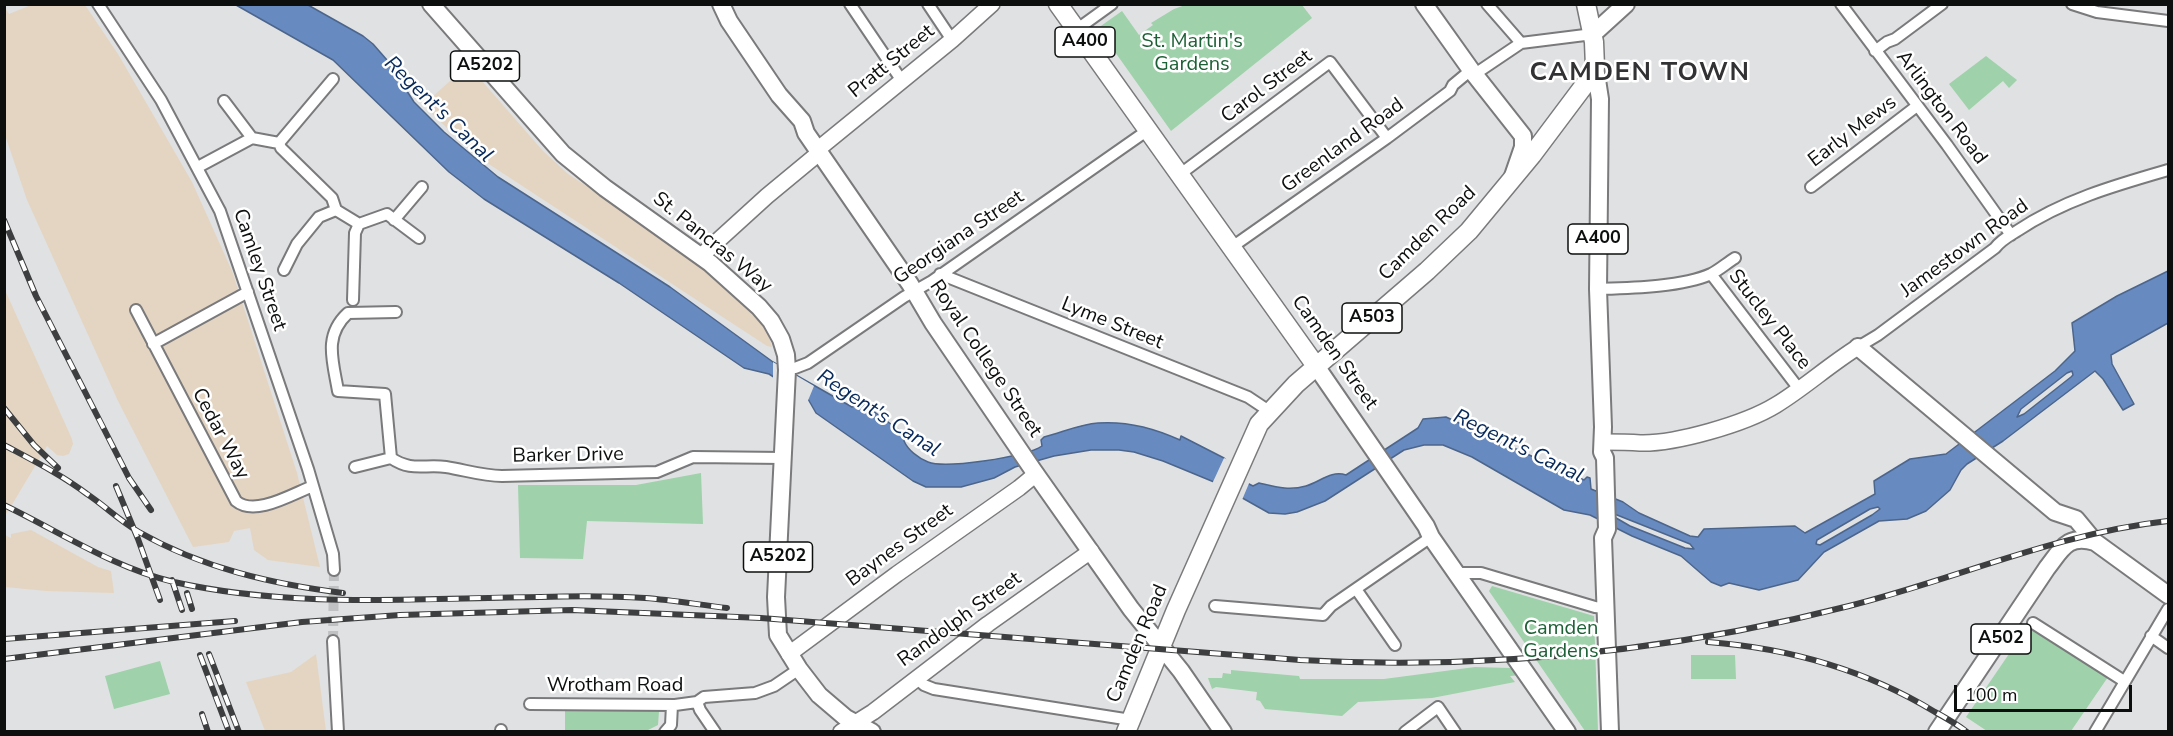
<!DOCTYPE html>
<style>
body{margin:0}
#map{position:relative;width:2173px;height:736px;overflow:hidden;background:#e0e1e2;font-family:"Nunito Sans",sans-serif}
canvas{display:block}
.frame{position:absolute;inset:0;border:6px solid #0d0e0e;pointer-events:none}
.scale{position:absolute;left:1954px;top:685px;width:178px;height:27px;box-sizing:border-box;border:3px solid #0d0e0e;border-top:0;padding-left:8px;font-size:18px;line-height:21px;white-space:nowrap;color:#0d0e0e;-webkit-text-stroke:4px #fff;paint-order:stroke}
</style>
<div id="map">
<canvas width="2173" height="736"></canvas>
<div class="frame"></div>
<div class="scale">100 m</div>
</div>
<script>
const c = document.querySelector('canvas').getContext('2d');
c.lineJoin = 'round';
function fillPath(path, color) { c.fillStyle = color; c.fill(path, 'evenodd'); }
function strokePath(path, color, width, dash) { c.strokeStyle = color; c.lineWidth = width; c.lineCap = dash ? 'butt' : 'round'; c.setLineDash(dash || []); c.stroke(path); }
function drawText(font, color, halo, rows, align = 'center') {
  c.font = font + ' "Nunito Sans",sans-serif'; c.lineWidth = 5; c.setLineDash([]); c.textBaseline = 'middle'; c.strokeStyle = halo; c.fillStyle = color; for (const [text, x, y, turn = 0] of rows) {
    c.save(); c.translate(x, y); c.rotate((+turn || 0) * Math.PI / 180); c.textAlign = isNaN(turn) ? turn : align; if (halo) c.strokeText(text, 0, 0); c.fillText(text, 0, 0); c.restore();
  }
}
fillPath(new Path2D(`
 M31 5H85L118 54 192 182 232 271 297 473 320 567 268 560 254 550 250 528 234 531 229 542 193 547 118 401 27 200 5 135 4 6 9 14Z
 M468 65 543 151 568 174 623 210 706 270 758 317 768 333 772 347 767 346 475 155 423 105Z
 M5 290 72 439 73 444 69 454 63 456 57 455 47 446 10 508 5 515Z
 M31 530 98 567 111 571 114 593 46 591 5 587V535L11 538V534Z
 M316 654 326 731H265L246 682 291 672Z`), '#e4d5c2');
fillPath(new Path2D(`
 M1188 4 1302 5 1312 18 1171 131 1098 28 1122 11 1139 35 1153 25 1151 23 1174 9Z
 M1986 56 2017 80 2009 88 2003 81 1969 110 1949 84Z
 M701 473 703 524 587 521 583 559 520 558 518 485H636Z
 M1492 586 1594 616 1598 731H1585L1489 591Z
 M2028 626 2108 677 2071 731H1987L1966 717Z
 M1691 655H1735L1736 679H1691Z
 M160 661 170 694 114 709 105 676Z
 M1475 667 1510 668 1522 675 1510 676 1515 682 1432 698 1358 702 1342 716 1265 709 1260 701 1256 700 1257 692 1216 687 1212 689 1208 678H1222L1223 673 1231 674V670L1299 676 1300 679H1384Z
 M565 709 659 711 658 725 646 731 565 732Z`), '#9fd1ab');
const water = new Path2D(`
 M236 5H308L363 36 373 44 387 60 414 102 444 132 498 177 670 287 773 362 852 407 861 402 903 433 906 436 904 441C908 450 918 458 928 462 945 469 1026 457 1042 446L1041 440 1044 437C1061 433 1080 424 1098 423 1126 421 1154 428 1180 440L1181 436 1224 458 1249 484 1253 486 1259 483C1276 487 1289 491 1306 486 1320 482 1331 470 1346 475L1418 428 1423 419 1446 417 1584 480 1587 477 1590 478 1591 489 1623 502 1639 513 1690 536 1698 537 1704 529 1795 526 1805 533 1875 494 1874 481 1910 459 1946 454 2055 371 2075 351 2072 323 2117 296 2168 271V323L2111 355 2112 364 2134 404 2123 410 2103 379 2095 371 2003 441 1967 464 1961 470 1950 490 1926 511 1907 519 1879 521 1824 552 1798 580 1759 590 1729 583 1721 586 1711 582 1681 556 1632 536 1590 515 1564 510 1472 457 1443 445H1424L1404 450 1325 501 1297 512 1285 514 1269 513 1214 482 1163 461 1134 452 1119 450H1091L1054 456 1015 467 994 478 961 487H926L913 481 816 413 808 399 769 374 744 368 619 283 484 199 449 172 333 60ZM2072 371 2073 375 2071 377 2024 414 2017 417 2021 409 2067 373ZM1878 507 1880 509 1872 515 1820 545 1816 544 1817 540 1870 509ZM1612 513 1690 544 1694 549 1685 548 1630 526 1611 515Z`);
fillPath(water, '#678ac0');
strokePath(water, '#4c658b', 1.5);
fillPath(new Path2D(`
 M773 362 814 386 807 403 773 380Z
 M1224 458 1231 461 1250 481 1242 500 1212 484Z`), '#e0e1e2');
strokePath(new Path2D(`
 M333 641 334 570`), '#c0c1c2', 10, [10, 5]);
const street = new Path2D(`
 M98 4 161 100 220 211 308 469 333 554 334 570
 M850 4 902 81
 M928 4 952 40
 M1487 4 1521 43
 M1841 4 1947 145 2011 235
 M2072 4 2097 12 2168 21
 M1076 30 1112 4
 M1875 51 1887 42 1895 39 1942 4
 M1475 74 1521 43 1593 34
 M224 101 252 138
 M279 143 333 79
 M198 167 252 138 279 143 281 148 332 198 336 210
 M1179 175 1330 62 1387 138
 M1811 187 1917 106
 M394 220 422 187
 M1232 247 1387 138 1450 91 1453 85 1471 70
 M284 270 297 244 319 217 336 210 359 224 387 214 419 238
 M940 274 1248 397 1269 411
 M1711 274 1799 389
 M1598 289C1630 288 1682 287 1711 274 1719 270 1727 263 1735 258
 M353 300 355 233 359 224
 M136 310 236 501C255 517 292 494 313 486
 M153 344 248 292
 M1858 347 1878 335 1995 248C2001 240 2009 236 2017 231 2063 200 2116 185 2168 170
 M787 368H795L808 363 904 297 932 281 1148 130
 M391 458 385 394 338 391C333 361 323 336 348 313L396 312
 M355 467 391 458C412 472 424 464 446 467 465 470 483 476 502 476L657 472 693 457 783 458
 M1456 573H1481L1595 607 1605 608
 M1356 589 1395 645
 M1215 606 1323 615 1331 606 1431 537
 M2033 623 2124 681
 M2151 636 2168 648
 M333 641 338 732
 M916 678 924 685 934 689 1131 720
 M697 702 700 710 715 732
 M530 704 675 705 697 702 704 697 755 693 774 686 799 669
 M501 732V730
 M665 732 671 725 672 705
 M1405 732 1438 707 1455 732
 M2095 732 2168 609`);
const secondary = new Path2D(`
 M817 150 952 40 992 4
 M701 256 767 196 819 153
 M1603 442C1616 442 1628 442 1640 443 1675 444 1745 424 1776 405 1804 388 1829 365 1858 347
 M789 654 897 574 1019 488 1036 474
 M841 732 873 712 988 624 1091 551`);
const primary = new Path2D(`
 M431 4 563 154 605 188 710 263 759 307 771 321 781 339 786 355 787 370 776 597 778 635 799 669 819 695 846 718 872 732
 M721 4 729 21 779 95 802 121 806 133 910 284 933 323 1033 470 1131 609 1181 671 1223 732
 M1424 4 1471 70 1523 136V147L1513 176
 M1593 34 1626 4
 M1595 67 1600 99 1598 289 1603 427 1602 452 1605 458 1607 529 1603 538 1610 732
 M1858 347 2055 512 2076 519 2095 542 2168 595
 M1316 366 1426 526 1431 537 1567 732
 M1937 732 2047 568C2062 549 2067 534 2095 542`);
const highway = new Path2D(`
 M1058 4 1316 366
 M1126 732 1176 610 1259 424 1296 384 1427 271 1469 231 1532 155 1589 79 1595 67 1594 42 1586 4`);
strokePath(street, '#7a7a7c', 14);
strokePath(secondary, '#7a7a7c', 18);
strokePath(primary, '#7a7a7c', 20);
strokePath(highway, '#7a7a7c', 21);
strokePath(street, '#fff', 10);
strokePath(secondary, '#fff', 15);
strokePath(primary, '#fff', 16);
strokePath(highway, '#fff', 18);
const rail = new Path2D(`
 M4 220 36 296 129 478 151 510
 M4 408 34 445 58 468
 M4 445C32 460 62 475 87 494 105 506 120 521 139 532 202 568 272 584 343 593
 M116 486 138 539 160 600
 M4 505C60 532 114 568 174 582 294 609 419 598 541 597 576 596 611 596 645 598 673 600 700 605 727 608
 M172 580 182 610
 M187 593 192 609
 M4 639 235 621
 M1708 642C1788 648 1866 670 1935 712 1946 718 1957 724 1967 732
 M209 654 239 732
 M200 655 229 732
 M4 659 302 622 400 615 572 610 761 618 1300 660C1485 670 1669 652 1849 606 1956 579 2058 533 2168 521
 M202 714 208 732`);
strokePath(rail, '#3d3e3f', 6);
strokePath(rail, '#fff', 4, [11]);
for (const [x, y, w] of [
 [1085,42,60],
 [485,66,69],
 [1598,239,60],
 [1372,318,60],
 [778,557,69],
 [2001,639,60]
]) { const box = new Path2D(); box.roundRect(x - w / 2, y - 15, w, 30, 4.5); c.fillStyle = '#fff'; c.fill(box); strokePath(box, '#0d0e0e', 1.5); }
drawText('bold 18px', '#0d0e0e', null, [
 ["A400",1085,42],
 ["A5202",485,66],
 ["A400",1598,239],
 ["A503",1372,318],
 ["A5202",778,557],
 ["A502",2001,639]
]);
drawText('20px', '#1d6036', '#fff', [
 ["St. Martin's",1192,42],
 ["Gardens",1192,65],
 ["Camden",1561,629],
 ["Gardens",1561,652]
]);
drawText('20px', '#0d0e0e', '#fff', [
 ["Pratt Street",892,62,-39],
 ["Carol Street",1267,87,-37],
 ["Arlington Road",1941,108,53],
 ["Early Mews",1853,132,-37],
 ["Greenland Road",1343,146,-36],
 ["Camden Road",1428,234,-44],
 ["Georgiana Street",959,238,-34],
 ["St. Pancras Way",712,243,39],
 ["Jamestown Road",1965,249,-36],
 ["Camley Street",259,270,71],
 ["Stucley Place",1769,320,52],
 ["Lyme Street",1112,324,22],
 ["Camden Street",1334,353,55],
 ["Royal College Street",985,359,56],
 ["Cedar Way",220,434,62],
 ["Barker Drive",568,456,-1],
 ["Baynes Street",900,546,-36],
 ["Randolph Street",960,620,-36],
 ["Camden Road",1138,644,-67],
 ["Wrotham Road",615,686]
]);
drawText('italic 21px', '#07295a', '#fff', [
 ["Regent's Canal",438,110,44],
 ["Regent's Canal",878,414,33],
 ["Regent's Canal",1518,447,26]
]);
c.letterSpacing = '1.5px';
drawText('bold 26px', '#323234', '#fff', [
 ["CAMDEN TOWN",1640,74]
]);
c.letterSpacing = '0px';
</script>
